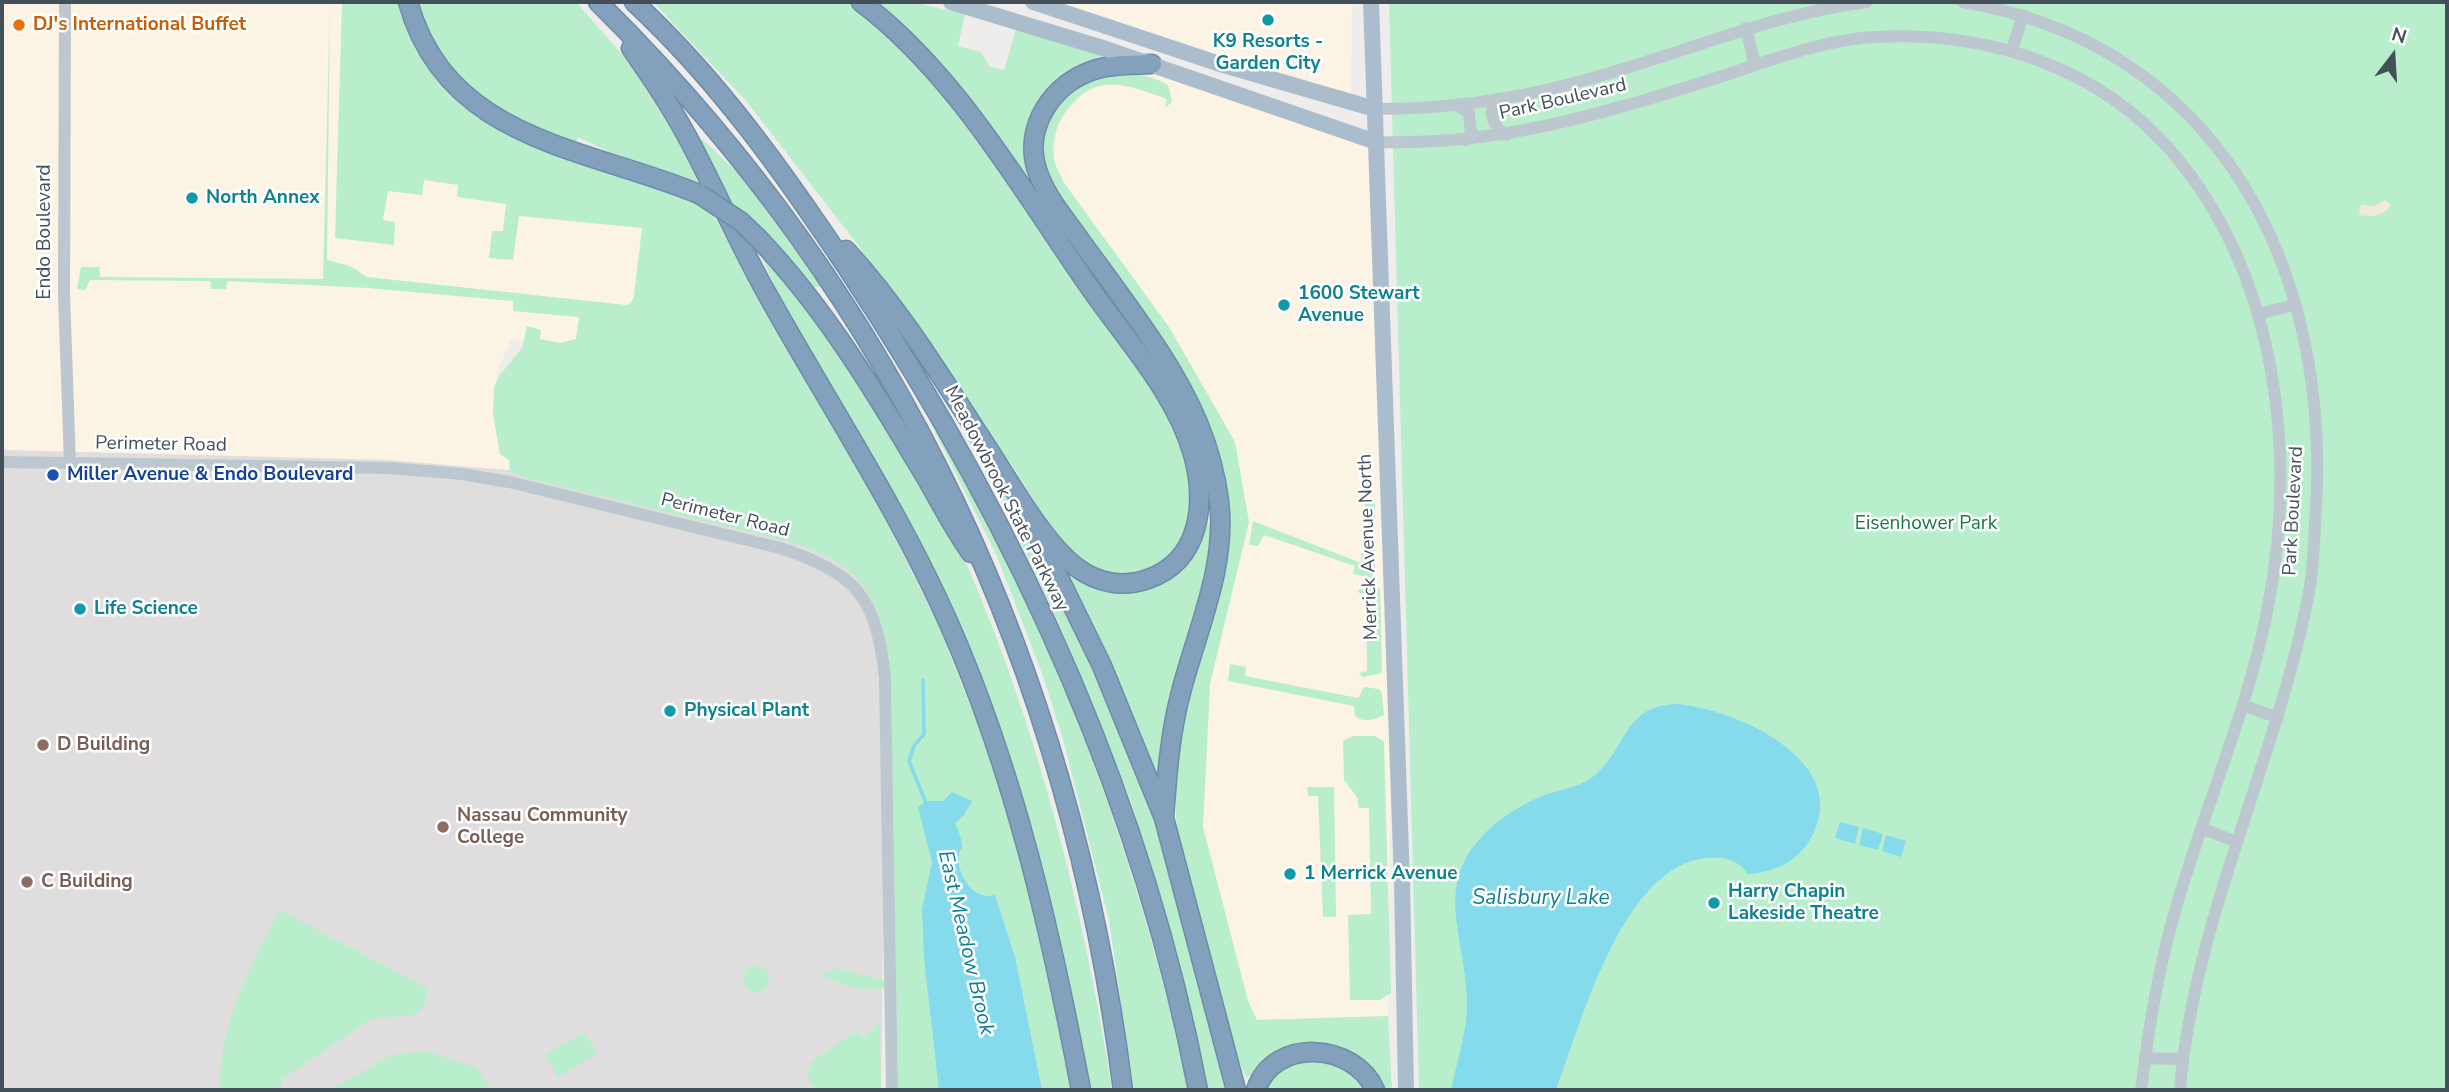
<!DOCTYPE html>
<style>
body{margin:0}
#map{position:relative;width:2449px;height:1092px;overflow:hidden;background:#efecec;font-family:"Nunito Sans",sans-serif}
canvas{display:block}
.frame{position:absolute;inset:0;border:4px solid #445059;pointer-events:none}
.north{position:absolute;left:2358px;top:21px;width:70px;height:70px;-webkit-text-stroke:5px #fff;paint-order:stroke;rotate:17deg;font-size:19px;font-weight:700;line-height:28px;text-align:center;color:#445059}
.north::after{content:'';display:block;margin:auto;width:24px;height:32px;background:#445059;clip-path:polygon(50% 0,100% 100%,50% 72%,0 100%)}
</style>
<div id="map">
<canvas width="2449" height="1092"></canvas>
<div class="frame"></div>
<div class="north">N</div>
</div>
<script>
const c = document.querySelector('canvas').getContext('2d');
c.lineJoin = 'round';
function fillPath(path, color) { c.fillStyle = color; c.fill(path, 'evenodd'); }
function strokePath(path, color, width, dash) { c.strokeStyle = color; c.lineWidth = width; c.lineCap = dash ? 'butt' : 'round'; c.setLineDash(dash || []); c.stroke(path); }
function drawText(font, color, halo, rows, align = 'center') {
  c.font = font + ' "Nunito Sans",sans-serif'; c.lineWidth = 5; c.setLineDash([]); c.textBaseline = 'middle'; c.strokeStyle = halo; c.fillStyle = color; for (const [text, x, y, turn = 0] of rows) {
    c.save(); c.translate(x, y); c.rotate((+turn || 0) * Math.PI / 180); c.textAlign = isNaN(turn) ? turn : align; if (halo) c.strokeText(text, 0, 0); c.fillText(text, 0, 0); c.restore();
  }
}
fillPath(new Path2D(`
 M2 2H368L429 109 693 213 634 352 511 340 496 374 518 471 388 460 2 450Z
 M1052 2H1352L1351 100Z
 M1104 56 1378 137 1392 660 1388 1016 1256 1020 1248 1001 1203 827 1210 684 1249 522 1235 442 1169 327 1064 182 1054 162 1057 123 1083 94Z`), '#fbf3e3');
fillPath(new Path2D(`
 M2 450 388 460 518 471 888 564 881 1090H2Z`), '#e0ddde');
fillPath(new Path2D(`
 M330 2 327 260 350 266 367 277 626 305 631 303 634 296 642 228 519 216 513 260 489 258 492 231H503L506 204 457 197 458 185 424 180 422 195 388 191 383 220 395 222 394 245 335 238 342 2H401L410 29 427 60 511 133 510 137 637 176 710 208 758 300 874 496 937 622 972 710 975 709 1016 836 1044 942 1074 1090H898L891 689C884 607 875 570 791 542L530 479 510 471 509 460 500 454 493 414 494 387 500 375 522 348 527 326 541 330 540 339 560 343 576 339 579 317 513 311V301L368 288 227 281 226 289H211L210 281 90 280 85 290 77 289 81 267H99L100 277 323 279Z
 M415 2H576L643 78 641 82 675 135 698 182 612 153 577 137V142C529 129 478 106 447 66 432 47 425 23 415 2Z
 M653 2H850L891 33 960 112 1139 365 1174 422 1191 470 1194 502 1188 532 1170 558 1146 572 1118 576 1088 566 1056 537 1012 465 950 384 858 245 747 102Z
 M876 2H912L965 14 958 46 981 52 990 67 1004 70 1016 29 1104 56 1102 59 1096 57 1095 63C1027 89 1037 113 1032 177L1025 180 942 65Z
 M1389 2H2447V1090H1419Z
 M1114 71C1133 73 1152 75 1168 85L1172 102 1165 108 1167 99C1147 92 1126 83 1105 85 1072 89 1046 132 1055 163 1057 170 1061 176 1064 183L1169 327 1235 442 1249 522 1210 684 1203 827 1248 1001 1257 1020 1388 1016 1392 1090H1385L1365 1060 1334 1044 1310 1043 1285 1049 1246 1078 1227 1029 1182 864 1176 817 1175 768 1180 726 1219 578 1221 467 1211 431 1194 396 1051 188C1027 128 1052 86 1114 71Z
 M702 139 740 175 822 287H814L777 244 730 202 700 141Z
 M755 243C798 289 834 343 868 396 904 451 942 505 967 565 1039 732 1084 911 1112 1090H1089L1073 1009 927 560 874 458 784 306Z
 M931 424 937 425C965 480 996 534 1022 590 1096 751 1151 918 1189 1090H1134L1109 920 1063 739 1043 676 997 556Z
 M971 434C1032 533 1083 635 1127 743 1172 854 1199 974 1226 1090H1209L1180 968 1131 802 1060 625 1006 511 966 437Z
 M1365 501 1375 503V576L1372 578 1353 574 1355 566 1264 535 1258 546 1249 545 1253 521 1361 563Z
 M1206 524 1214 525 1211 561 1160 783 1108 656 1062 567 1089 580 1177 571 1198 546Z
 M1380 588 1382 673 1363 677 1359 673 1367 671 1366 594 1357 592 1360 589Z
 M1230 664 1246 667 1245 676 1358 698 1364 687 1379 689 1382 694 1384 715C1374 720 1364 723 1355 716L1354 706 1228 681Z
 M1353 736H1375L1384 742 1391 993 1380 1000H1350L1348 915 1371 914 1369 808H1359L1357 797 1344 780 1343 741Z
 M1307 787H1334L1336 917H1323L1318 796H1308Z
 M280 910 427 988 426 1003 415 1015 371 1019 283 1079 280 1090H220C218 1025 251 966 280 910Z
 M743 979a13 13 0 1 1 26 0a13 13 0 1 1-26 0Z
 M836 968 881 979 890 987C869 995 840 986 821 975Z
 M880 1021 881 1090H818L809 1083 807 1074 812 1061 856 1031 864 1037Z
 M584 1032 597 1054 558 1077 545 1055Z
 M427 1051 477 1068 491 1090H330L391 1055Z
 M1297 1060 1339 1061 1369 1090H1262L1279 1069Z`), '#b8eecb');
fillPath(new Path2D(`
 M2385 200 2391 205C2383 217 2371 217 2359 215L2361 205 2375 206Z`), '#f1e9db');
fillPath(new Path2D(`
 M1678 704C1739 710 1859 764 1808 843 1794 864 1772 872 1748 874 1738 859 1723 856 1706 858 1622 866 1581 1024 1556 1090H1451C1457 1060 1467 1033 1467 1002 1466 932 1428 881 1495 824 1510 812 1526 802 1545 795 1562 789 1580 787 1594 776 1628 747 1623 705 1678 704Z
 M952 792 972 801 964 815 955 823C958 829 961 837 962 845 962 854 960 846 959 855 956 875 975 902 995 895L1015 957 1042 1090H939L924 958 922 909 932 862 918 807 927 801H943Z
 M1840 822 1859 827 1855 844 1835 838Z
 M1863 828 1883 834 1878 850 1859 845Z
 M1886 835 1906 841 1901 857 1882 851Z`), '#85dbec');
strokePath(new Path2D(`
 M923 680 924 734 914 746 909 761 926 803`), '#85dbec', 3.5);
const highway = new Path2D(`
 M408 2C447 141 585 147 699 194
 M598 2C901 301 1070 670 1123 1090
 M634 2C719 81 784 173 848 269 1014 519 1141 794 1198 1090
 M631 48C652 78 672 108 689 140 716 191 739 244 767 294 829 405 899 510 950 626 1015 774 1051 933 1081 1090
 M1152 64C1133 65 1111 64 1094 70 1053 83 1023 127 1037 170 1045 195 1063 216 1078 237 1106 276 1135 314 1161 354 1191 401 1212 446 1219 501 1227 566 1197 630 1181 692 1170 733 1167 775 1164 818
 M758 238C821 304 870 383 916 461 935 491 950 524 971 553
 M846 250C903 312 948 388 994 458 1016 492 1044 542 1076 567 1097 583 1123 588 1148 579 1202 560 1206 501 1193 454 1176 394 1128 342 1093 292 1024 194 958 75 861 2
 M1038 535 1102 666 1164 818 1236 1090
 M1256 1090C1274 1036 1355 1043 1375 1090`);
strokePath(highway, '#6e8ca8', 21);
strokePath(new Path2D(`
 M65 2 64 294 70 463
 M1963 2C2218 45 2330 266 2316 508 2314 536 2314 565 2309 592 2277 761 2194 917 2180 1090
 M1746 28 1755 65
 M2012 50 2023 15
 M1497 99C1487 112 1493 127 1506 135
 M1457 105 1469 113 1471 133 1466 140
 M1375 109C1440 109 1506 101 1570 84 1670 59 1764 15 1867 2
 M1376 142C1495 146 1594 116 1707 81 1761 64 1819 40 1875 37 1986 31 2098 66 2172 152 2278 276 2298 456 2267 612 2247 711 2206 805 2178 901 2159 963 2149 1026 2141 1090
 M2258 314 2294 305
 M2 462 389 468 462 474 509 482 780 548C858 574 876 597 885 678L892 1090
 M2243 705 2278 718
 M2201 828 2237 842
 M2145 1058 2183 1059`), '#bcc7cf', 12);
strokePath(new Path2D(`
 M951 2 1106 49 1376 142
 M1033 2 1220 64 1375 109
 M1371 2 1402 881 1406 1090`), '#abbdcc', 16);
strokePath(highway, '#83a1bc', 18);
const highwayBridge = new Path2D(`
 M699 194 740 221 758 238`);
strokePath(highwayBridge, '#6e8ca8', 21, []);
strokePath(highwayBridge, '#83a1bc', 18);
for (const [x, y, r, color] of [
 [1268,20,7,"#0f9aa8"],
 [19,25,7,"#e8710a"],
 [192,198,7,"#0f9aa8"],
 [1284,305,7,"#0f9aa8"],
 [53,475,7,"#1a4fb4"],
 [80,609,7,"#0f9aa8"],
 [670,711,7,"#0f9aa8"],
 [43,745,7,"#8d6e63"],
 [443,827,7,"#8d6e63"],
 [1290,874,7,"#0f9aa8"],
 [27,882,7,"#8d6e63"],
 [1714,903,7,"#0f9aa8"]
]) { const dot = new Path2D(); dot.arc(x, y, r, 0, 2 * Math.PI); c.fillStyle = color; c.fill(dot); strokePath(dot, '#fff', 2.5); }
drawText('bold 19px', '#c56008', '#fff', [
 ["DJ's International Buffet",33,25]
], 'left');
drawText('bold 19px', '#0d838f', '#fff', [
 ["K9 Resorts -",1268,42,"center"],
 ["Garden City",1268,64,"center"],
 ["North Annex",206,198],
 ["1600 Stewart",1298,294],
 ["Avenue",1298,316],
 ["Life Science",94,609],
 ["Physical Plant",684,711],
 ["1 Merrick Avenue",1304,874],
 ["Harry Chapin",1728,892],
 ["Lakeside Theatre",1728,914]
], 'left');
drawText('19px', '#445059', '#fff', [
 ["Park Boulevard",1563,100,-13],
 ["Endo Boulevard",45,232,-90],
 ["Perimeter Road",161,445,1],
 ["Meadowbrook State Parkway",1006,499,63],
 ["Park Boulevard",2294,511,-87],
 ["Perimeter Road",725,516,14],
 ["Merrick Avenue North",1369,547,-92]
]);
drawText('bold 19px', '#164399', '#fff', [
 ["Miller Avenue & Endo Boulevard",67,475]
], 'left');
drawText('19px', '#167a43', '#fff', [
 ["Eisenhower Park",1926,524]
]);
drawText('bold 19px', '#785e54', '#fff', [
 ["D Building",57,745],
 ["Nassau Community",457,816],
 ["College",457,838],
 ["C Building",41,882]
], 'left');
drawText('italic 21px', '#0c7f96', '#fff', [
 ["Salisbury Lake",1541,899],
 ["East Meadow Brook",965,943,77]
]);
</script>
